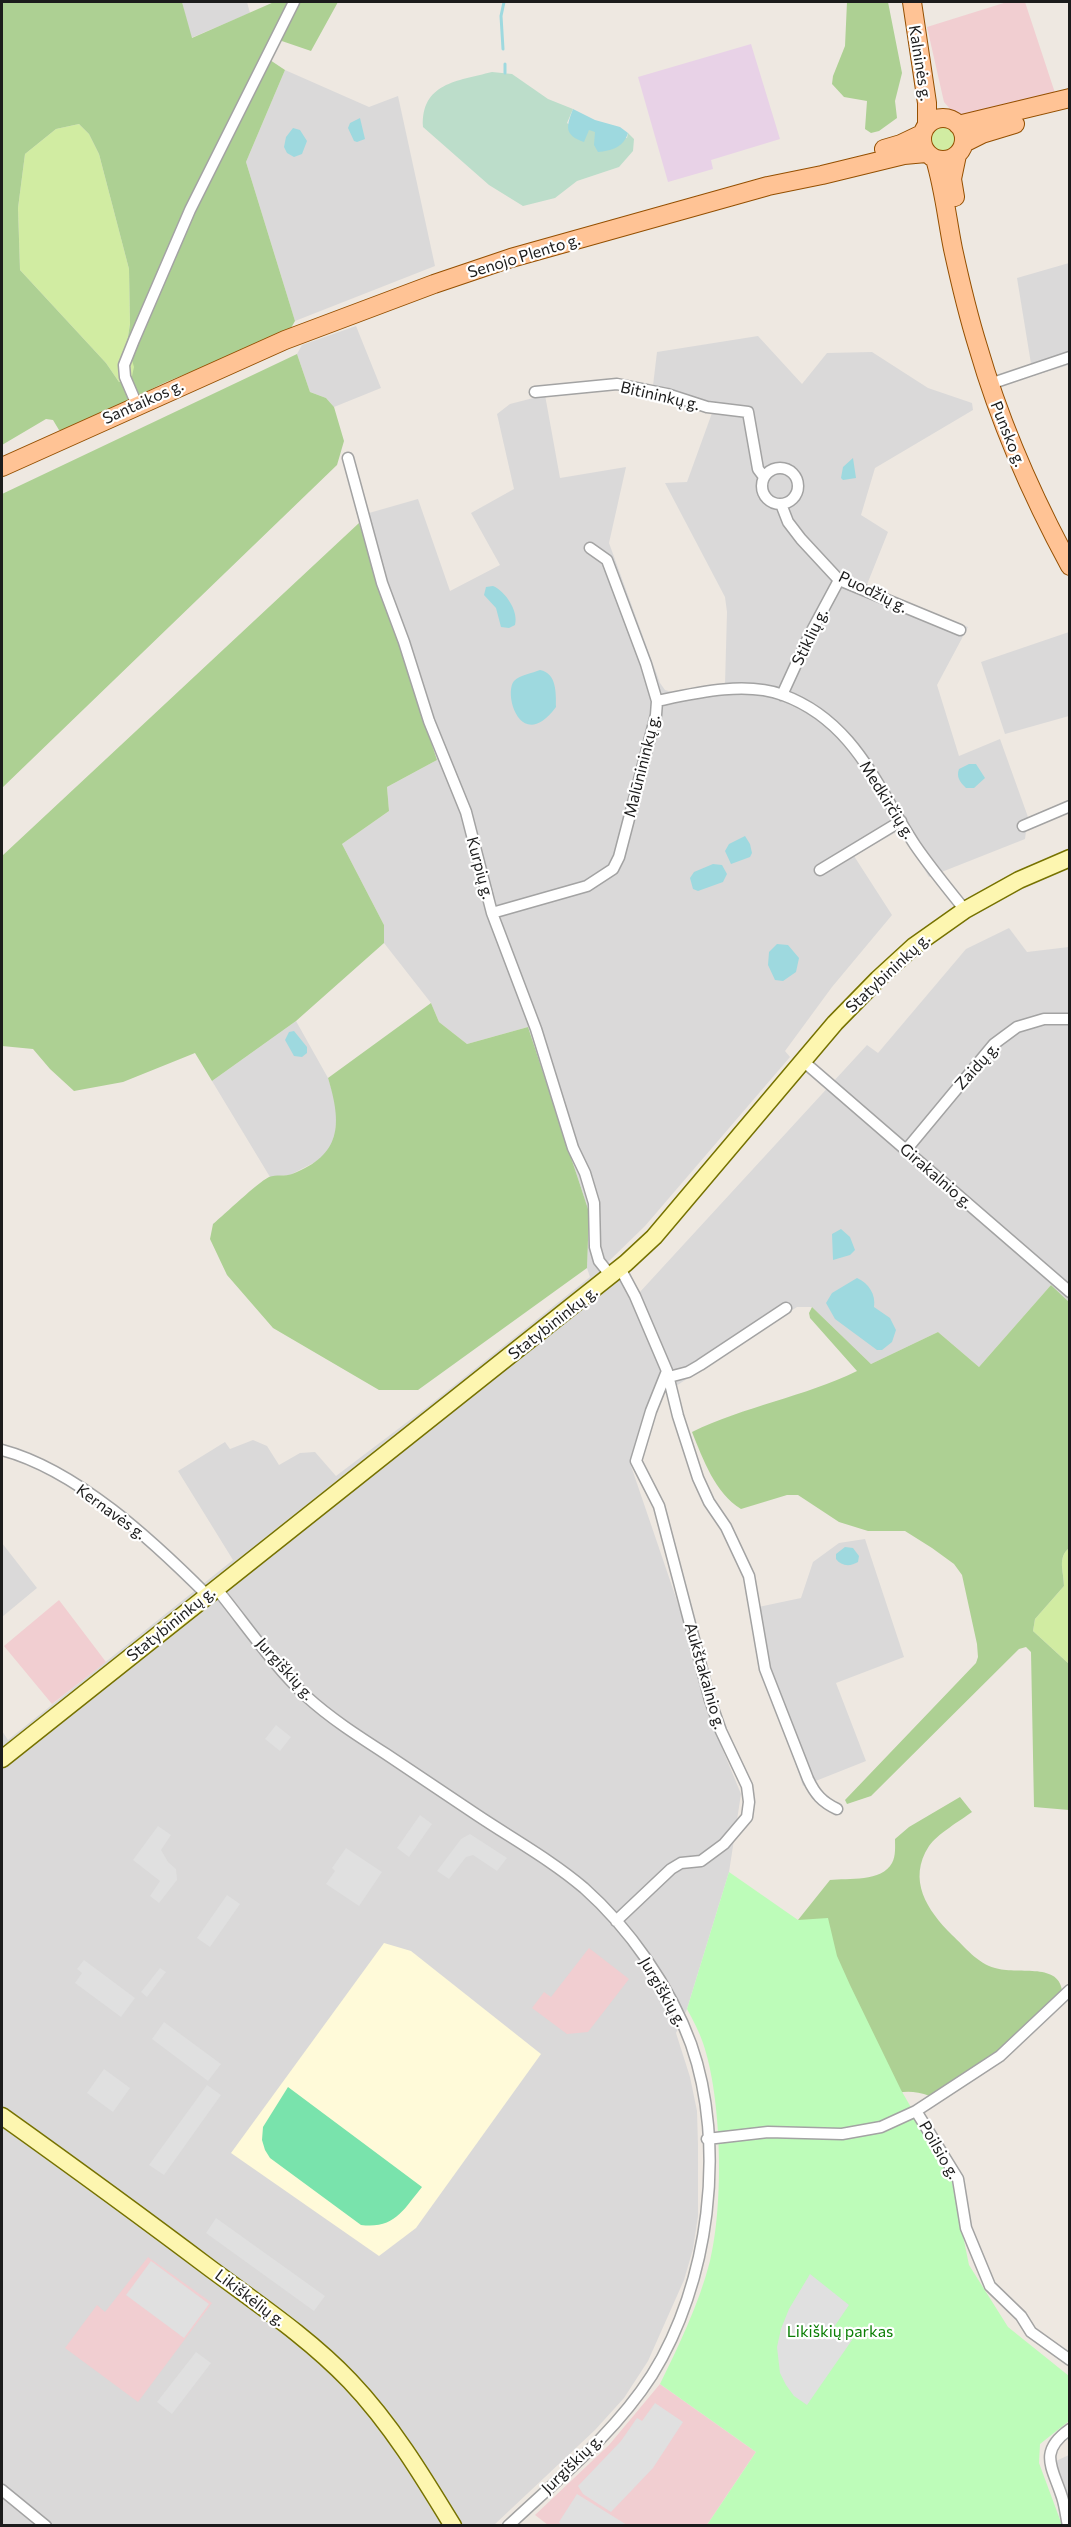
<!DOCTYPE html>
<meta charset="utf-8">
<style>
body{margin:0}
#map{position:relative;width:1071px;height:2527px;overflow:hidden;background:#eee8e1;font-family:Commissioner,sans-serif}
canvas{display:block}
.frame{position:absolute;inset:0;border:3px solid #1c1c1c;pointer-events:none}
</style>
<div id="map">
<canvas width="1071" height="2527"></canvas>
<div class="frame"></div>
</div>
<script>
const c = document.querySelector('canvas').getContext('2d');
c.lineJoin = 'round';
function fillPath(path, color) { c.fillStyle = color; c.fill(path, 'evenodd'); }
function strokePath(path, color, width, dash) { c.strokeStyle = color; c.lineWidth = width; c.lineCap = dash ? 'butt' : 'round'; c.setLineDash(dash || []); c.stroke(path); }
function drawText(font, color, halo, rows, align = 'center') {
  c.font = font + ' Commissioner,sans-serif'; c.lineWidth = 4.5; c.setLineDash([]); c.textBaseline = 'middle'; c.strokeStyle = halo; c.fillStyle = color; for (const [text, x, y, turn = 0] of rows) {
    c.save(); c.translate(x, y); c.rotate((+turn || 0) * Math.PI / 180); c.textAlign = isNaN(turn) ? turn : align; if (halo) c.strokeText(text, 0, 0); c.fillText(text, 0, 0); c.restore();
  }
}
fillPath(new Path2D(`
 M182 2H247L250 13 191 38Z
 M285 70 369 107 398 96 435 266 295 321 246 162Z
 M1069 263V365L1033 376 1017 278Z
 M356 326 381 388 334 407 326 398 310 392 297 354 302 345Z
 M758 336 802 384 827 353 872 352 928 388 972 403 973 410 875 468 861 515 888 532 866 587 968 627 937 685 959 756 1000 739 1028 817 1025 839 929 877 900 830 854 856 892 915 832 987 785 1051 790 1057 645 1226 608 1262 628 1290 662 1370 630 1463 688 1633 710 1719 741 1794 729 1872 687 2009 676 2033 690 2077 697 2111 698 2145V2216L693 2249 684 2280 648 2361 624 2398 595 2430 494 2525H2V1731L8 1740 233 1560 178 1471 225 1442 230 1449 253 1440 267 1446 279 1465 300 1453 315 1452 336 1476 427 1407 590 1277 587 1268 589 1212 528 1027 467 1044 439 1022 431 1003 384 943V925L342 844 389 811 387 787 437 760 359 523 369 513 418 499 450 591 500 565 471 513 514 489 497 414 510 404 545 395 560 478 626 467 609 543 660 683 665 690 672 692 725 685 727 612 725 597 665 483 687 482 712 413 652 394 657 352Z
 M1069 632V716L1005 734 981 662Z
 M1009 928 1027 952 1069 947V1302L1051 1285 979 1367 938 1332 871 1364 812 1307H797L676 1386 639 1293 867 1045 878 1053 966 949Z
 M296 1021 328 1078 337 1106 335 1140 323 1158 290 1175 270 1177 212 1081Z
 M865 1539 904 1657 836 1683 866 1761 803 1786 763 1668 749 1609 801 1598 813 1562 839 1543Z
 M2 1543 37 1588 2 1617Z
 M1069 2455V2525H1064L1045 2466Z`), '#dad9d9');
fillPath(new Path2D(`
 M1007 2H1025L1057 99 964 117 951 110 944 102 927 27Z
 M59 1600 106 1662 52 1704 4 1646Z
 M589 1948 629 1979 588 2032 567 2034 532 2008 544 1992 551 1997Z
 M148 2257 212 2303 138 2402 65 2348 97 2305 105 2312Z
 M660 2384 756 2452 707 2525H548L535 2515 609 2445Z`), '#f1ced1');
fillPath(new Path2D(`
 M751 44 780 139 711 160 713 169 668 182 638 77Z`), '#e8d2e7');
fillPath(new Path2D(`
 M384 1943 411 1951 541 2054 416 2228 379 2256 231 2153Z`), '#fffad9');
fillPath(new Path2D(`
 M940 121C961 126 964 154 941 157L931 150 927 138 935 122Z
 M79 124 89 134 99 154 129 269 130 324 127 343 135 367 132 377 119 382 106 363 20 270 18 208 25 154 56 129Z
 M1069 1548V1664L1033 1631 1035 1619 1064 1586C1064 1572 1057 1558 1069 1548Z`), '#d1eca2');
fillPath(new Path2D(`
 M2 2H182L192 38 274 2H338L311 51 273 38 264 56 285 70 246 162 295 321 291 328 282 335 166 382 65 431 59 430 53 420 46 419 2 445ZM79 124 89 134 99 154 129 269 130 324 127 343 134 367 132 376 119 382 106 363 20 270 18 208 25 154 56 129Z
 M847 2H888L902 73 895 101 897 118 879 131 871 133 865 129 867 101 844 97 832 84 833 76 845 46Z
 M297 354 310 392 326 398 334 407 344 441 337 465 2 788V494Z
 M359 523 437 760 387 787 389 811 342 844 384 925V943L296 1021 212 1081 195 1053 123 1082 74 1091 50 1069 33 1049 2 1046V856Z
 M431 1003 439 1022 467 1044 528 1027 589 1212 587 1268 418 1390H379L273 1328 227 1275 210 1239 213 1224C225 1214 257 1183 269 1177 276 1174 285 1177 292 1174 342 1155 342 1124 328 1078Z
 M1051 1285 1069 1302V1548C1057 1558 1064 1572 1064 1586L1035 1619 1033 1631 1069 1664V1810L1034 1807 1031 1652 1026 1647 1019 1649 871 1796 847 1804 845 1800 976 1663 978 1657 977 1644 962 1575 954 1564 932 1548 905 1531H868L839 1522 798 1495H787L741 1509C715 1493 703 1459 692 1432 745 1406 804 1397 857 1371L810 1318 809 1313 812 1307 871 1364 938 1332 979 1367Z
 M960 1797 972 1812C961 1820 936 1835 929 1846 907 1880 927 1910 952 1935 965 1947 977 1963 995 1968 1016 1975 1058 1962 1062 1990L1012 2040 969 2073 930 2096C902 2086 891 2095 866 2106L798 1920 830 1880C848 1878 882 1882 892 1863 896 1856 895 1846 895 1839L909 1827Z`), '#add093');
fillPath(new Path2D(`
 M492 72 512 74 548 99 573 109 567 123 585 136 589 129 627 138 628 133 634 139 633 151 619 167 577 181 555 198 523 206 489 185 423 127C421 83 457 81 492 72Z`), '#bcddca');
fillPath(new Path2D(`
 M729 1872 798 1920 828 1918 837 1956 850 1985 901 2090 951 2177 969 2265 1008 2327 1069 2376V2421L1040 2444 1039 2463 1062 2525H707L756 2452 660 2384C679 2345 699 2304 710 2261 724 2204 722 2098 703 2043 699 2031 693 2020 687 2009Z`), '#bdfcb9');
fillPath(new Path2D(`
 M288 2087 422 2187C403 2210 395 2229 361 2225L270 2158 265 2150 262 2140 263 2127Z`), '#79e3ac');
fillPath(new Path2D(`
 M276 1725 291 1737 280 1751 265 1739Z
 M420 1815 432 1824 409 1857 397 1848Z
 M158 1826 171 1835 161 1850 168 1862 176 1869 177 1880 159 1903 150 1896 160 1881 133 1860Z
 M470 1834 507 1858 497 1871 473 1855 466 1857 449 1879 437 1871 461 1839Z
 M346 1848 382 1872 359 1906 326 1884 335 1871 332 1868Z
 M227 1895 240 1904 210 1947 197 1938Z
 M84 1960 135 1998 121 2017 75 1983 82 1973 77 1969Z
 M160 1968 166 1972 147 1997 141 1992Z
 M164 2022 221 2064 208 2081 152 2039Z
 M104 2069 130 2088 113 2112 87 2093Z
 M207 2085 221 2095 164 2175 149 2165Z
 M216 2218 325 2296 314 2311 206 2233Z
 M151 2261 209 2304 184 2338 126 2295Z
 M810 2274 849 2305 834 2327 852 2340 807 2405 794 2396 786 2385 780 2373 777 2347 781 2329 789 2309Z
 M196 2352 211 2363 172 2414 157 2402Z
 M655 2403 683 2422 653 2468 611 2512 583 2494 578 2486 621 2441 637 2418 642 2421Z
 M577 2494 627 2525H561L559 2522Z`), '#e0e0e0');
fillPath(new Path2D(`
 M573 109 595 120 620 127 628 133C624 147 611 151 598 152L594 145 595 132 589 130 584 142C564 135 566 127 573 109Z
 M360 118 365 139 357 142 354 141 348 128 350 123Z
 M293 128 300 130 307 141 302 154 294 157 287 153 284 147 286 137Z
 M853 458 856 478 843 480 841 478 843 467Z
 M493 586C505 591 519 611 515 625L509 628 501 627 496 608 484 595 486 587Z
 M540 670C557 673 556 694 556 707 521 754 503 694 514 681 519 675 533 673 540 670Z
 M969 764H976L985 778 974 788H966C960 782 956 777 959 769Z
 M745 836 750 844 752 853 750 857 731 864 725 851 729 844Z
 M713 864 722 865 727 874 723 882 698 891 693 889 690 878 694 872Z
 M777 944 788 945 799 958 796 972 783 981 775 980 768 965 769 952Z
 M294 1031 307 1047V1053L302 1057 294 1056 285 1040 289 1032Z
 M841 1229 850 1237 855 1250 850 1255 833 1260 832 1234Z
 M857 1278C869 1283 876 1295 874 1307L890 1318 896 1330 892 1342 882 1350H877L835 1319 826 1303 832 1293Z
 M845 1547 853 1548 859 1556 858 1562C850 1567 841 1566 836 1559V1554Z`), '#9ed9df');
strokePath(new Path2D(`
 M503 49 501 16 504 2
 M505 73V64`), '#9ed9df', 3);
const street = new Path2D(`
 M990 384 1070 357
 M535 392 617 384 667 394 707 407 748 412 758 469 764 477
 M137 405 125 377 124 365 134 340 190 210 294 2
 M348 458 382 583 404 642 429 721 466 812 492 913 536 1029 573 1148 585 1173 594 1203 595 1247 599 1261 611 1276
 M762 486a18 18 0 1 1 36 0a18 18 0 1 1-36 0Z
 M781 504 788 522 801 539 839 580 960 630
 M782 695 809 636 839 580
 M657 701C695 693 745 681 783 695 854 721 877 787 915 845 930 867 948 889 965 910
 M1023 826 1070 806
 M820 870 901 821
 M492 913 587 886 613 869 619 857 656 715 657 701 646 664 607 560 590 548
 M803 1061 1070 1292
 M906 1150 994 1044 1017 1027 1044 1019H1070
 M620 1268 635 1296 667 1371 678 1416 698 1478 709 1502 726 1527 749 1576 765 1669 808 1779C815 1794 822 1802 837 1809
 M669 1377 688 1372 700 1365 786 1308
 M2 1450C77 1470 153 1541 207 1595
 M216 1588C243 1621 275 1668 306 1696 330 1718 358 1736 386 1754 416 1774 447 1795 477 1815 513 1839 551 1860 584 1888 629 1928 670 1986 691 2044 727 2146 709 2284 652 2375 615 2433 558 2479 508 2526
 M616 1921 671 1869 681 1863 701 1861 724 1844 747 1817 749 1802 747 1786 721 1731 710 1700 659 1506 636 1461 651 1411 667 1371
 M916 2111 1000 2056 1070 1990
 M707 2139 768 2132 842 2134 881 2127 916 2111 958 2179 966 2228 990 2286 1021 2316 1031 2332 1070 2360
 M2 2490 46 2526
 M1068 2526C1066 2516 1065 2506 1062 2497 1053 2468 1037 2452 1070 2429`);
const secondary = new Path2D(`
 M2 1759 626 1263 654 1237 835 1023 878 979 914 946 965 910 1019 880 1070 858
 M2 2116C72 2166 142 2217 211 2269 258 2304 309 2338 350 2381 391 2424 422 2475 453 2526`);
const primary = new Path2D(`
 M912 2 927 103V124
 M922 139a21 21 0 1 1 42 0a21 21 0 1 1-42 0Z
 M958 125 1070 98
 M964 143 982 134 1015 124
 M884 149 901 144 922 134
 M935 159C944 189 947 219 953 249 960 281 968 315 978 347 1000 423 1032 496 1070 566
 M955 197 952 179 957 155
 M2 467 285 340 434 284 511 258 768 186 822 175 904 155 926 153`);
strokePath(street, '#a3a3a3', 13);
strokePath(secondary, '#767200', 19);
strokePath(primary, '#944f00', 20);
strokePath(street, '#fff', 10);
strokePath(secondary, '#fdf6b0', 16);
strokePath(primary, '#ffc395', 18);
drawText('16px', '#1c1c1c', '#fff', [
 ["Kalninės g.",920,63,81],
 ["Senojo Plento g.",524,256,-17],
 ["Bitininkų g.",660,396,13],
 ["Santaikos g.",143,402,-24],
 ["Punsko g.",1008,434,68],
 ["Puodžių g.",873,592,26],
 ["Stiklių g.",810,637,-64],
 ["Malūnininkų g.",642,766,-76],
 ["Medkirčių g.",887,800,58],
 ["Kurpių g.",480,868,75],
 ["Statybininkų g.",888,973,-43],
 ["Zaidų g.",977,1066,-48],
 ["Girakalnio g.",936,1176,41],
 ["Statybininkų g.",553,1323,-38],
 ["Kernavės g.",111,1512,36],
 ["Statybininkų g.",171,1624,-39],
 ["Jurgiškių g.",285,1669,48],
 ["Aukštakalnio g.",705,1676,74],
 ["Jurgiškių g.",663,1992,60],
 ["Poilsio g.",939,2150,60],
 ["Likiškėlių g.",250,2298,37],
 ["Jurgiškių g.",572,2464,-44]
]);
drawText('16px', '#0b7f05', '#fff', [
 ["Likiškių parkas",840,2332]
]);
</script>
